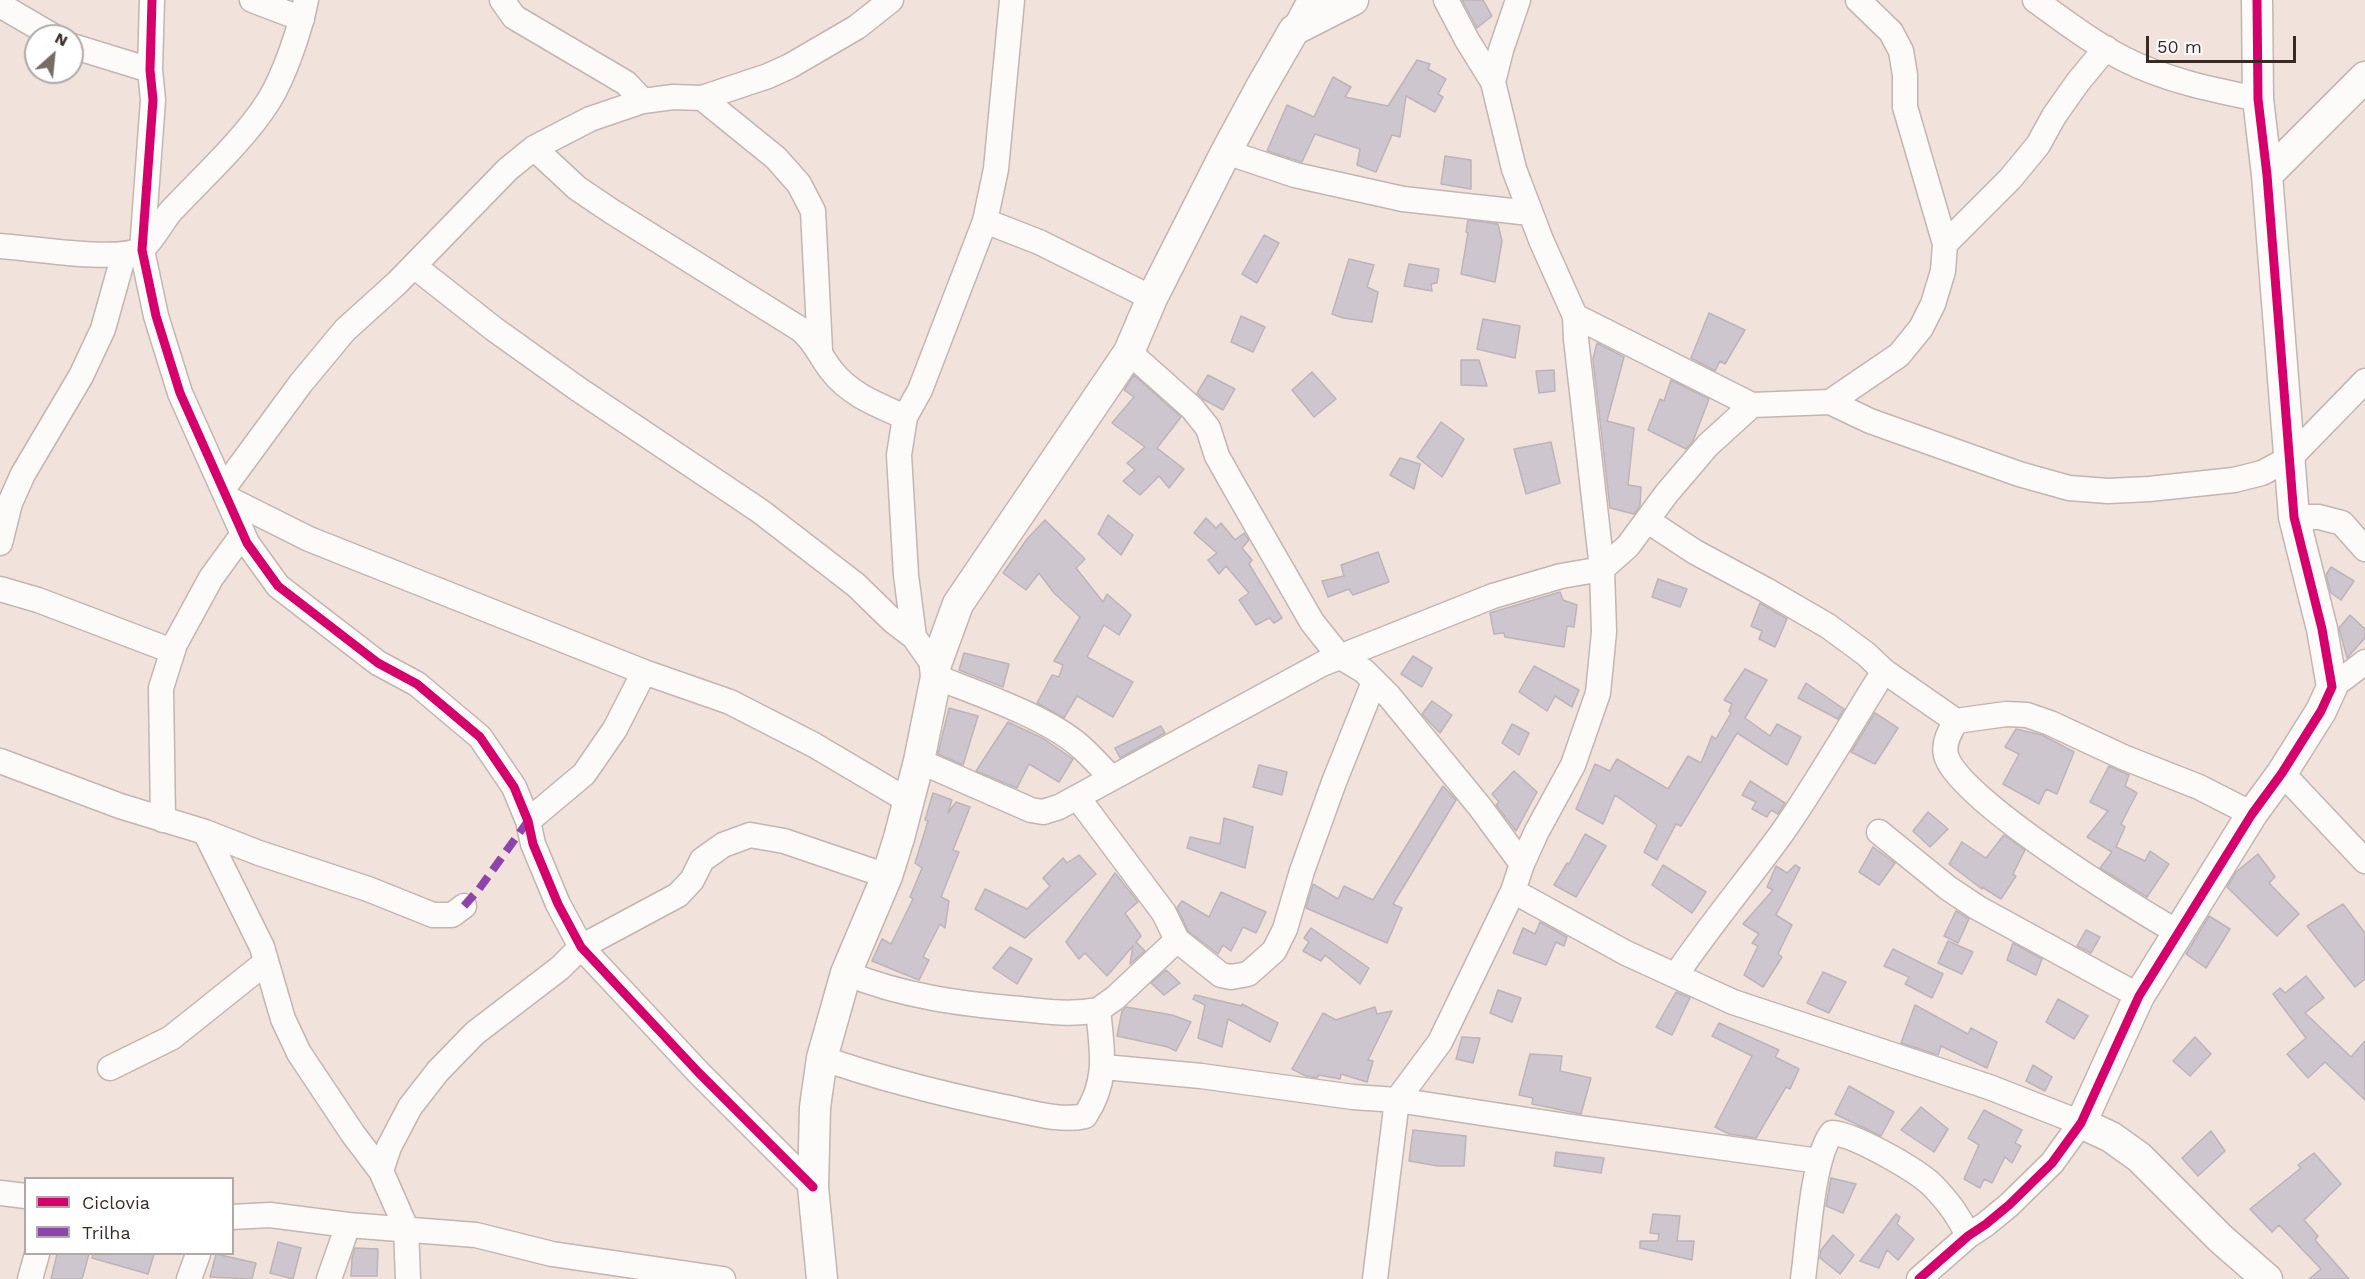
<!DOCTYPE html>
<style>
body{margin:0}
#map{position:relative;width:2365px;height:1279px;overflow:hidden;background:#f2e2dc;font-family:"Work Sans",sans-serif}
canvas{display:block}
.legend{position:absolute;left:24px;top:1177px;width:210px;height:78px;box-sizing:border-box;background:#fff;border:2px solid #afaaa8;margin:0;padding:8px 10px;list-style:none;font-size:18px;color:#382b26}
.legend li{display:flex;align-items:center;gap:12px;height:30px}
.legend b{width:30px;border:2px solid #afaaa8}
.north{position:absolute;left:24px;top:24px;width:60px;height:60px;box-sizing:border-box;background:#fff;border:2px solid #afaaa8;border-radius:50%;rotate:27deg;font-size:16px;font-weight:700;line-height:24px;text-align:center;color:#382b26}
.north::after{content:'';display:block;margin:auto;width:21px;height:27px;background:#796b66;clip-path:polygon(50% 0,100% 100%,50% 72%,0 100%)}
.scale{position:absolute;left:2146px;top:36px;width:150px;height:27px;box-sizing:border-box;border:3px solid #382b26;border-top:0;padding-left:8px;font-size:18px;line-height:21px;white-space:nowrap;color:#382b26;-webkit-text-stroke:4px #fff;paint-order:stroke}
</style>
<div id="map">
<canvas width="2365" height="1279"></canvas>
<ul class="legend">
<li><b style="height:8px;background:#d6006c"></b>Ciclovia</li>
<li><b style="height:8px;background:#8e44ad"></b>Trilha</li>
</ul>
<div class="north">N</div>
<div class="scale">50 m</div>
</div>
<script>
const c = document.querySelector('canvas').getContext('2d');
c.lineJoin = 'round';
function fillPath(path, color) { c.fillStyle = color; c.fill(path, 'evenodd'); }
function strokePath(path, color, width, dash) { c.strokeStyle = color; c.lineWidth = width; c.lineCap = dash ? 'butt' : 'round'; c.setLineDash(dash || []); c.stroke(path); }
const building = new Path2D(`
 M1462 0H1483L1492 16 1477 28Z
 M1417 60 1430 64 1428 69 1446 79 1438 94 1443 97 1435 112 1406 96 1400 137 1392 135 1376 172 1357 165 1360 149 1315 134 1302 162 1267 151 1287 105 1314 117 1333 77 1351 87 1345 97 1388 106Z
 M1445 156 1471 160V189L1441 184Z
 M1468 220 1498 224 1502 241 1495 282 1461 274 1468 233 1466 232Z
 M1264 235 1279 243 1257 283 1242 274Z
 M1349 259 1374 265 1367 287 1378 292 1372 322 1343 318 1332 314Z
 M1409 264 1439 269 1437 283 1431 284 1432 291 1404 286Z
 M1709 313 1745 330 1725 364 1720 361 1715 371 1691 358Z
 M1241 316 1265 327 1253 352 1231 342Z
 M1483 319 1520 326 1515 358 1477 349Z
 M1597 343 1624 357 1607 421 1634 428 1628 485 1641 487 1640 506 1634 514 1610 508 1593 359Z
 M1461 360H1479L1487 386 1461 385Z
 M1554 370 1555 391 1539 393 1536 371Z
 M1312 372 1336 399 1314 417 1292 390Z
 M1134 375 1181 417 1157 448 1184 469 1169 488 1159 476 1140 495 1123 481 1135 470 1127 463 1145 447 1112 423 1134 397 1124 390Z
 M1208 375 1235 389 1223 410 1203 399 1197 393Z
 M1671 380 1709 399 1693 441 1686 449 1648 430 1660 399 1664 401Z
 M1441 422 1464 439 1442 477 1417 457Z
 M1551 442 1560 483 1526 494 1514 449Z
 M1400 458 1420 464 1414 489 1390 475Z
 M1108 515 1133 535 1121 555 1098 534Z
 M1206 518 1216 528 1221 523 1235 540 1244 533 1249 540 1242 548 1252 560 1249 564 1282 618 1274 623 1269 618 1256 625 1239 600 1249 593 1226 566 1219 574 1208 560 1217 553 1194 533Z
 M1045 520 1085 559 1076 568 1103 602 1107 594 1131 615 1119 635 1104 625 1087 657 1133 682 1113 717 1077 696 1064 718 1037 703 1052 675 1059 677 1063 665 1054 661 1080 617 1054 593 1039 573 1026 590 1003 573 1027 539Z
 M1378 552 1389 582 1353 595 1349 589 1328 597 1322 581 1344 576 1341 565Z
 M2331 567 2354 581 2341 600 2331 593 2326 575Z
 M1658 579 1687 589 1680 607 1652 597Z
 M1560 592 1563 600 1577 605 1574 627 1567 626 1564 647 1505 637 1504 633 1494 634 1490 613Z
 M1760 603 1787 619 1775 647 1759 639 1762 631 1751 626Z
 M2350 615 2365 629V638L2347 658 2339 628Z
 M964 653 1009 664 1003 687 959 670Z
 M1413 656 1432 668 1422 687 1401 674Z
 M1534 666 1579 690 1572 707 1555 696 1547 711 1519 692Z
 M1745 669 1767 680 1745 718 1770 736 1777 724 1801 737 1787 765 1737 733 1681 826 1676 824 1657 860 1644 852 1657 825 1615 795 1603 824 1576 809 1595 764 1610 771 1617 759 1668 789 1688 756 1701 763 1712 736 1716 739 1731 713 1729 711 1732 704 1724 700Z
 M1806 683 1844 709 1838 719 1798 698Z
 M1432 701 1452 715 1440 733 1422 714Z
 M949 708 978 716 963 765 938 754Z
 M1875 713 1898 728 1875 764 1851 752Z
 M1008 722 1044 739 1073 759 1059 782 1029 764 1017 788 976 771Z
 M1512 724 1529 733 1519 755 1502 743Z
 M1161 726 1165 733 1120 758 1115 748Z
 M2016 729 2042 735 2074 752 2057 794 2046 789 2039 804 2003 784 2019 754 2005 747Z
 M1259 765 1287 772 1282 795 1253 787Z
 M2109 766 2129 775 2125 786 2137 793 2121 824 2125 827 2116 847 2145 861 2150 851 2169 864 2147 897 2100 868 2112 852 2087 837 2108 811 2090 802Z
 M1514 771 1537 792 1516 831 1496 805 1499 802 1492 794Z
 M1750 781 1785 803 1778 814 1771 810 1767 817 1752 809 1756 802 1742 795Z
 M1443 786 1456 800 1393 904 1402 908 1387 943 1306 908 1313 884 1338 899 1344 886 1373 900Z
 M933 793 952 800 948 813 956 802 970 807 953 850 959 852 941 897 949 901 945 928 940 924 923 957 929 960 919 980 872 961 882 939 891 944 913 899 910 897 922 868 915 863 928 821 925 820Z
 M1928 812 1948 829 1930 847 1913 831Z
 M1224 818 1253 827 1245 868 1187 848 1190 837 1220 844Z
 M1585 834 1606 846 1576 897 1554 885 1567 863 1569 864Z
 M2004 835 2025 850 2013 874 2016 876 2001 899 1982 887V889L1949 864 1962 842 1986 858Z
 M1873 847 1895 863 1879 885 1859 872Z
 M2258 854 2275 877 2269 883 2299 914 2277 936 2227 887 2236 872Z
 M1079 855 1096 874 1025 938 975 909 985 889 1027 909 1050 886 1043 878 1063 858 1067 863Z
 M1663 865 1706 892 1692 913 1652 885Z
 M1795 865 1800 868 1776 915 1792 925 1778 954 1782 957 1763 987 1744 975 1758 946 1752 943 1759 934 1743 924 1773 890 1767 887 1776 866 1787 873Z
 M1115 873 1138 902 1125 913 1141 936 1136 942 1145 951 1130 964 1133 946 1107 976 1085 953 1079 959 1066 942Z
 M1221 892 1266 912 1256 933 1243 927 1231 951 1223 945 1218 954 1188 931 1177 908 1182 901 1209 917Z
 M2343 904 2365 933V979L2355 987 2307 926Z
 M1956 911 1969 919 1958 943 1944 936Z
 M2209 916 2230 929 2206 968 2186 954Z
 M1540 922 1567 937 1564 946 1556 942 1546 965 1513 953 1523 928 1535 934Z
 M1311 928 1369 968 1360 984 1325 955 1321 961 1303 951 1309 942 1304 938Z
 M2086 930 2100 937 2091 953 2077 946Z
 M1948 941 1973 952 1962 974 1938 963Z
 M2013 943 2042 959 2036 975 2007 960Z
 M1010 947 1032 959 1017 984 993 968Z
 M1893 949 1943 974 1932 998 1905 984 1909 977 1884 966Z
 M1166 970 1180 983 1164 995 1151 983Z
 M1823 972 1846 982 1829 1013 1807 1003Z
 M2306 976 2324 998 2305 1013 2351 1057 2365 1041V1100L2325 1062 2308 1078 2287 1054 2306 1038 2273 994 2280 988 2285 993Z
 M1498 990 1521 998 1512 1022 1490 1013Z
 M1676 992 1690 998 1672 1035 1656 1027Z
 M1195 995 1242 1006V1004L1278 1023 1270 1042 1228 1019 1222 1047 1198 1038 1205 1005 1193 999Z
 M2058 999 2088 1016 2074 1039 2046 1022Z
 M1915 1005 1968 1034 1971 1028 1997 1042 1987 1068 1941 1046 1938 1055 1901 1043Z
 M1126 1007 1172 1015 1191 1022 1176 1051 1168 1047 1117 1036 1122 1011Z
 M1375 1007 1377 1014 1392 1011 1368 1060 1373 1061 1367 1082 1341 1074 1340 1079 1319 1075 1317 1078 1306 1076 1292 1069 1323 1013 1336 1020Z
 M1719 1023 1779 1050 1775 1057 1799 1069 1790 1089 1786 1087 1756 1138 1729 1134 1715 1127 1752 1056 1712 1036Z
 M1462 1037 1480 1038 1473 1063 1456 1059Z
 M2195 1037 2211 1054 2190 1076 2173 1061Z
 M1530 1054 1562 1056 1560 1071 1591 1078 1581 1114 1532 1104 1533 1098 1519 1095Z
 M2033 1065 2052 1077 2045 1091 2026 1081Z
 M1849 1086 1894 1112 1881 1136 1835 1114Z
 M1921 1107 1948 1129 1934 1152 1901 1130Z
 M1984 1110 2022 1130 2015 1143 2021 1146 2012 1163 2005 1157 1992 1183 1984 1179 1980 1188 1964 1179 1979 1145 1968 1138Z
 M1413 1130 1466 1136 1464 1166H1438L1409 1161Z
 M2211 1131 2225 1151 2198 1176 2182 1158Z
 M1556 1152 1604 1158 1601 1173 1554 1166Z
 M2314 1153 2341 1184 2304 1220 2318 1236 2315 1240 2349 1279H2309L2321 1269 2279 1225 2272 1232 2250 1209 2301 1168 2298 1165Z
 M1831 1178 1856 1184 1843 1213 1826 1206Z
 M1653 1214 1680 1216 1677 1241H1694L1692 1260 1640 1248V1241H1658L1659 1234 1650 1233Z
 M1896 1214 1900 1217 1897 1224 1914 1239 1898 1260 1887 1250 1879 1268 1860 1261Z
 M1833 1235 1854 1255 1840 1274 1820 1258 1821 1250Z
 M278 1242 301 1248 293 1279 270 1273Z
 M355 1248 378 1249 377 1276H351L352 1258Z
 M57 1254H89L82 1279H51Z
 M93 1254H154L148 1274 92 1258Z
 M216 1254 256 1263 252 1279 210 1277Z`);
fillPath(building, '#cec6ce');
strokePath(building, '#bcb4b8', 1.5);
const minor = new Path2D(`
 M152 0 150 70 153 100 142 250 156 316 180 393 247 543 278 586 378 663 417 684 480 737 514 787 528 821 533 844 558 904 581 947 699 1073 813 1187
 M252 0 302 19
 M502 0 514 17 626 83 643 101
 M2035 0C2064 21 2093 43 2124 59 2165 80 2213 90 2258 99
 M0 5 53 36
 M1294 30 1310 0
 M72 46 150 70
 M1493 82 1501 50 1518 0
 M702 98 776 158 799 184 813 211 820 350
 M534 148 577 188 611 211 800 329C815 341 820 356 831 370 850 395 878 405 905 417
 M1226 152 1295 175 1403 199 1530 213
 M985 221 1039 242 1152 298
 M1945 244 2010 179 2038 145 2054 116 2078 82 2106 48
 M0 246C31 248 115 262 140 250 150 245 163 220 171 211 203 177 243 141 268 102 284 77 300 30 306 0
 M414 266 494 329 578 389 760 511 856 585 893 621 914 637
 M1575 316 1752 405 1830 402 1899 355 1921 328 1933 304 1943 271 1945 244 1905 107V75L1901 51 1891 32 1858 0
 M1129 352 1192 408 1208 428 1217 456 1231 481 1312 622 1339 656 1364 671 1389 696 1480 807 1522 864
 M1830 402 1870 421 2019 474 2069 488 2108 491 2149 489 2234 480 2262 473 2290 458 2365 381
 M223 489 301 383 345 330 397 283 508 169 534 148 590 119 643 101 673 97 702 98 768 76 790 66 857 27 891 0
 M227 498 309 539 644 672 730 702 814 745 907 800
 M2294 517H2319L2342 523 2365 549
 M1648 521 1695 552 1766 590 1828 626 1866 654 1884 671 1956 721 2006 714 2027 715 2050 723 2123 757 2199 787 2252 814
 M0 543 10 503 23 474 81 376 103 329 124 254
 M0 589 38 600 172 651
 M935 667 914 637 906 575 899 455 905 417 920 390 985 221 996 169 1012 0
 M936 677C979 694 1048 717 1082 748 1092 757 1102 768 1111 778
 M2332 687 2365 662
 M1956 721C1950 731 1943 743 1946 755 1956 798 2135 908 2179 933
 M0 761 120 806 205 832 259 853 368 889 433 915H452L464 906
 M919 761 1031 810 1043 812 1059 807 1322 664 1493 596 1561 576 1602 569 1628 546 1667 493 1708 445 1752 405
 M2282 773 2365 861
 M1078 798 1164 913 1177 940 1221 975 1231 977 1248 974 1274 951 1285 929 1302 871 1334 782 1374 682
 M163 820 161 688 175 644 211 578 243 534
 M528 821 584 774 615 729 644 672
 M205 832 262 947 283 1019 299 1053 353 1134 381 1171 406 1228 408 1279
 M1879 832 1948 888 1978 908 2139 996
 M1513 891 1626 953 1733 1002 1989 1087 2081 1123 2052 1163 2009 1205 1986 1224 1968 1236 1919 1279
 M846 973C901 996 961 1004 1021 1009 1047 1012 1072 1015 1098 1010
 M1676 975C1709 926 1747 881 1782 833 1819 780 1850 725 1884 671
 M822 1058C881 1079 942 1094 1004 1107 1029 1112 1060 1122 1085 1116 1109 1080 1102 1050 1098 1010L1115 998 1177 940
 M1104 1067 1201 1076 1353 1097 1397 1100 1573 1127 1819 1161
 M110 1068 171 1038 265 963
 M381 1171 389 1147 410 1107 438 1071 475 1033 560 968 581 947 678 895 692 880 702 860 723 845 750 835 784 841 887 876
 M0 1193 26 1196
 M232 1217 270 1215 348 1225 476 1235 552 1254 723 1279
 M30 1279 37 1254
 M189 1279 198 1254
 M329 1279 348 1225
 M1375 1279 1397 1100 1440 1042 1513 891 1522 864 1537 831 1573 765 1598 693 1604 632 1602 569 1576 339 1575 316 1541 240 1514 169 1493 82 1467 40 1446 0
 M1803 1279C1808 1244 1812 1158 1832 1133 1854 1134 1919 1171 1934 1187 1949 1203 1959 1216 1968 1236`);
const tertiary = new Path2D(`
 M2257 0 2258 99 2267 175 2294 517 2322 629 2332 687 2321 711 2282 773 2252 814 2139 996 2081 1123 2111 1137 2139 1157 2220 1238 2267 1279
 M2267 175 2365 77
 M822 1279 813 1187 815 1107 822 1058 846 973 887 876 899 838 919 761 936 677 935 667 958 604 1129 352 1152 298 1226 152 1260 89 1294 30 1353 0`);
strokePath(minor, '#c3b5b1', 27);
strokePath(tertiary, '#c3b5b1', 33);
strokePath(minor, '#fdfbfa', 24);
strokePath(tertiary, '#fdfbfa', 30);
strokePath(new Path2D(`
 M464 906 479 889 528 821`), '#8e44ad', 8, [15, 8]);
strokePath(new Path2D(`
 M152 0 150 70 153 100 142 250 156 316 180 393 247 543 278 586 378 663 417 684 480 737 514 787 528 821 533 844 558 904 581 947 699 1073 813 1187
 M1919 1279 1968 1236 1986 1224 2009 1205 2052 1163 2081 1123 2139 996 2252 814 2282 773 2321 711 2332 687 2322 629 2294 517 2267 175 2258 99 2257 0`), '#d6006c', 9);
</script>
